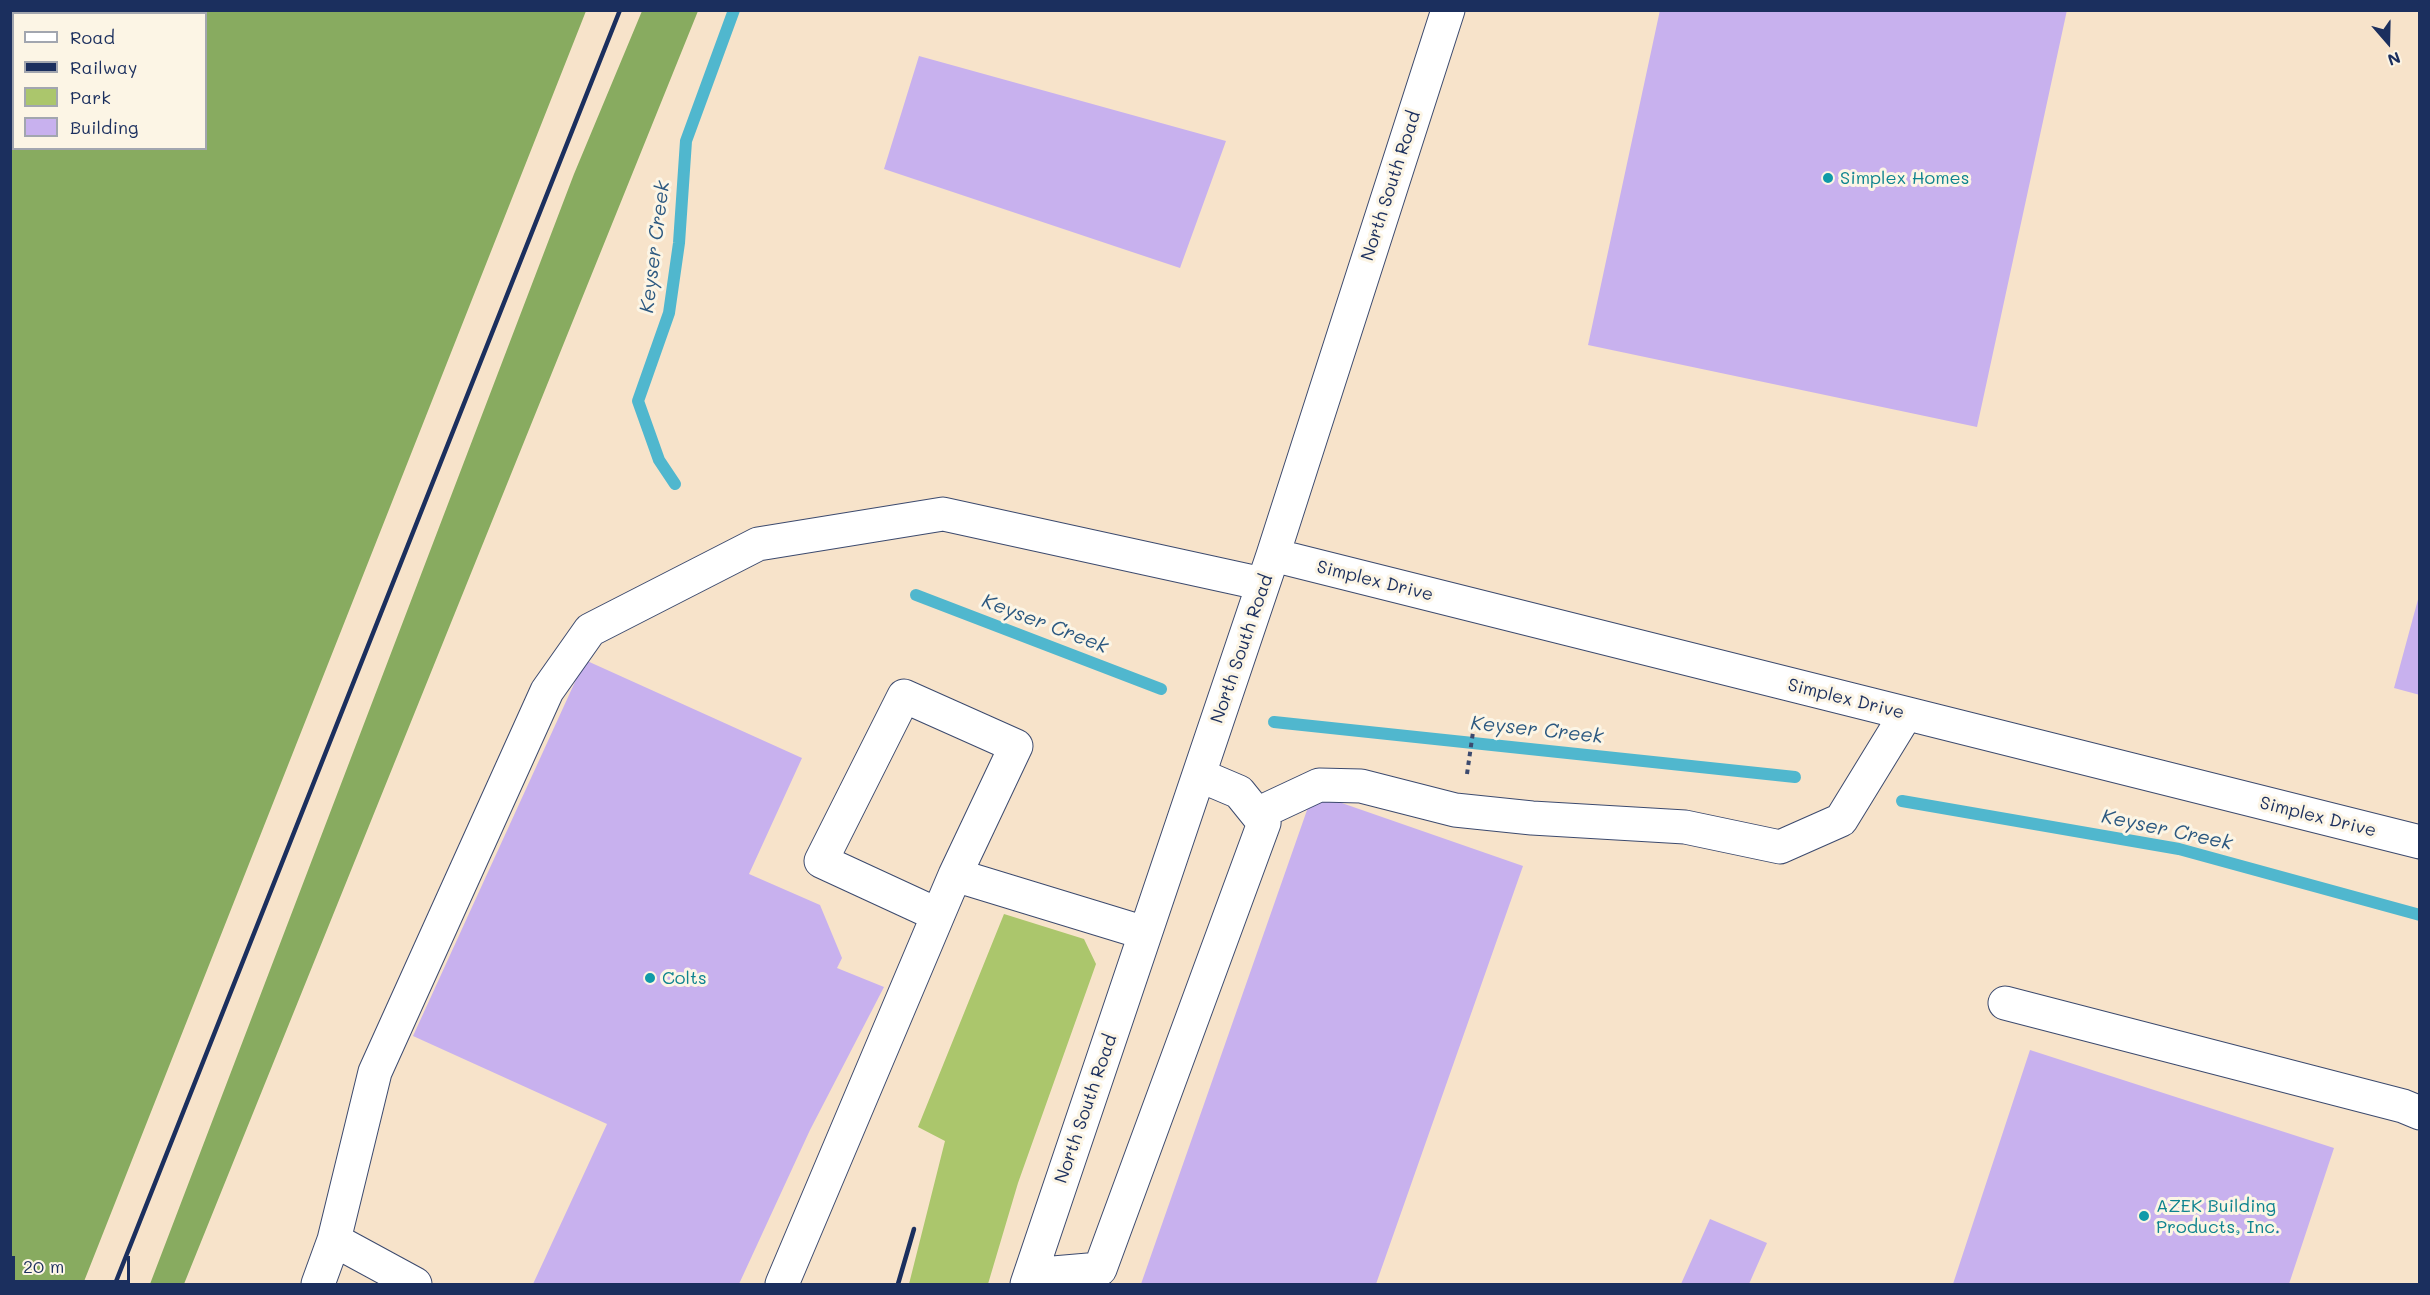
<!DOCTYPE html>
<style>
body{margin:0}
#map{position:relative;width:2430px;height:1295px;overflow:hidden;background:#f7e3ca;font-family:Mali,sans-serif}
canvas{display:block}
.frame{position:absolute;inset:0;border:12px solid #1b2f5e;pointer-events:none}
.legend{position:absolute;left:12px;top:12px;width:195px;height:138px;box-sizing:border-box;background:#fcf5e5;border:2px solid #a2a6af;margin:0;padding:8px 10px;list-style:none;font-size:18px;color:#1b2f5e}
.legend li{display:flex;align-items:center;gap:12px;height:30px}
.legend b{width:30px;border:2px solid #a2a6af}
.north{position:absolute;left:2358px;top:12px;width:60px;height:60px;-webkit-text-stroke:4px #fcf5e5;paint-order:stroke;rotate:160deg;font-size:16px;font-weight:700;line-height:24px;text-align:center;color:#1b2f5e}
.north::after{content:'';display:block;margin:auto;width:21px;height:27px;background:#1b2f5e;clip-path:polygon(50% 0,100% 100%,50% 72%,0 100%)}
.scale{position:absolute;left:12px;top:1256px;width:118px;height:27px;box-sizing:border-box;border:3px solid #1b2f5e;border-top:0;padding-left:8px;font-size:18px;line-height:21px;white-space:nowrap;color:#1b2f5e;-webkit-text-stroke:4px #fcf5e5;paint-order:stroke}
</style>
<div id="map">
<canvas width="2430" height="1295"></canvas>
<div class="frame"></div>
<ul class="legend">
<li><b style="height:8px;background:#fff"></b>Road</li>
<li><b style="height:8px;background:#1b2f5e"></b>Railway</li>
<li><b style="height:16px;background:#abc66c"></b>Park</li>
<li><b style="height:16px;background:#c8b1ee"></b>Building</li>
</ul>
<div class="north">N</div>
<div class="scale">20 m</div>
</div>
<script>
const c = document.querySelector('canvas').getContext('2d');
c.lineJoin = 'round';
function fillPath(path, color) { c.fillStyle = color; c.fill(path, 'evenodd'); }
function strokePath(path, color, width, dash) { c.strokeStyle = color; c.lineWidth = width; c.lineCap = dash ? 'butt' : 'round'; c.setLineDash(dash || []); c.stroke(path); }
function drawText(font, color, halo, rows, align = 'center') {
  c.font = font + ' Mali,sans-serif'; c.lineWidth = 6; c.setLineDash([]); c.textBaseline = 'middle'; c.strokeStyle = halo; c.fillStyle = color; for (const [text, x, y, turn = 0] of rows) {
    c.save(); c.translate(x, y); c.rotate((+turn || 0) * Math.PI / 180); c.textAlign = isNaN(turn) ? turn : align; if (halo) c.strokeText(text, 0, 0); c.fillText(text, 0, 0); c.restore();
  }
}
fillPath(new Path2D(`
 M1004 914 1084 939 1096 964 1018 1183 988 1284H909L945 1141 918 1127Z`), '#abc66c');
fillPath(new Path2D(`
 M10 11H586L83 1284H11ZM14 14H206V148H14Z
 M642 11H698L184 1284H150L574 174Z`), '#88ab60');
strokePath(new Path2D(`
 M675 484 659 460 638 401 669 313 679 243 686 141 734 10
 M916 595 1161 689
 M1274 722 1795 777
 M1902 801 2179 849 2420 915`), '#50b7ce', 12);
fillPath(new Path2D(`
 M1660 10H2067L1977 427 1588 345Z
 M919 56 1226 141 1180 268 884 169Z
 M2420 592V695L2394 688Z
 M585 660 802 758 749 874 820 905 842 958 837 968 884 987 810 1130 739 1284H533L607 1124 413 1036Z
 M1313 793 1523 866 1376 1284H1141Z
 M2030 1050 2334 1148 2289 1284H1953Z
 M1710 1219 1767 1243 1749 1284H1681Z`), '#c8b1ee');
const minor = new Path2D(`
 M1273 555 2420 842
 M1257 814 1319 785 1361 786 1455 810 1532 818 1685 827 1780 847 1841 820 1906 714
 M955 875 938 915 821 861 904 696 1016 746 955 875 1145 933
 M2005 1003 2403 1106 2420 1113
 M1030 1275 1100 1269 1264 823 1239 792 1199 775
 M318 1284 334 1240
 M415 1284 334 1240 375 1072 547 691 590 630 758 544 943 514 1263 584
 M782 1284 938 915
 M1027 1284 1273 555 1448 10`);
strokePath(minor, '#3c4a6e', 35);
strokePath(new Path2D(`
 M1467 774 1473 732`), '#3c4a6e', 4, [4.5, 4.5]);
strokePath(minor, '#fff', 33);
strokePath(new Path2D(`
 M115 1284 620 10
 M898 1284 914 1229`), '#1b2f5e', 4.5);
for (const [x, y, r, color] of [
 [1828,178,6,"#0f9aa8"],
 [650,978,6,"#0f9aa8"],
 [2144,1216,6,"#0f9aa8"]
]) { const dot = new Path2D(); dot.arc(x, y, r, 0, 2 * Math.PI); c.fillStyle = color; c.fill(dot); strokePath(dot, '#fcf5e5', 2); }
drawText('18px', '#0d838f', '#fcf5e5', [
 ["Simplex Homes",1840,178],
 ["Colts",662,978],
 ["AZEK Building",2156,1206],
 ["Products, Inc.",2156,1227]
], 'left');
drawText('18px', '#1b2f5e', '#fcf5e5', [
 ["North South Road",1391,186,-72],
 ["Simplex Drive",1375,581,14],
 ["North South Road",1242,649,-71],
 ["Simplex Drive",1846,699,14],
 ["Simplex Drive",2318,817,14],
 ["North South Road",1086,1109,-71]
]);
drawText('italic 20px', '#2b5880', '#fcf5e5', [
 ["Keyser Creek",655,247,-83],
 ["Keyser Creek",1045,624,21],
 ["Keyser Creek",1537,730,6],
 ["Keyser Creek",2167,830,12]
]);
</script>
